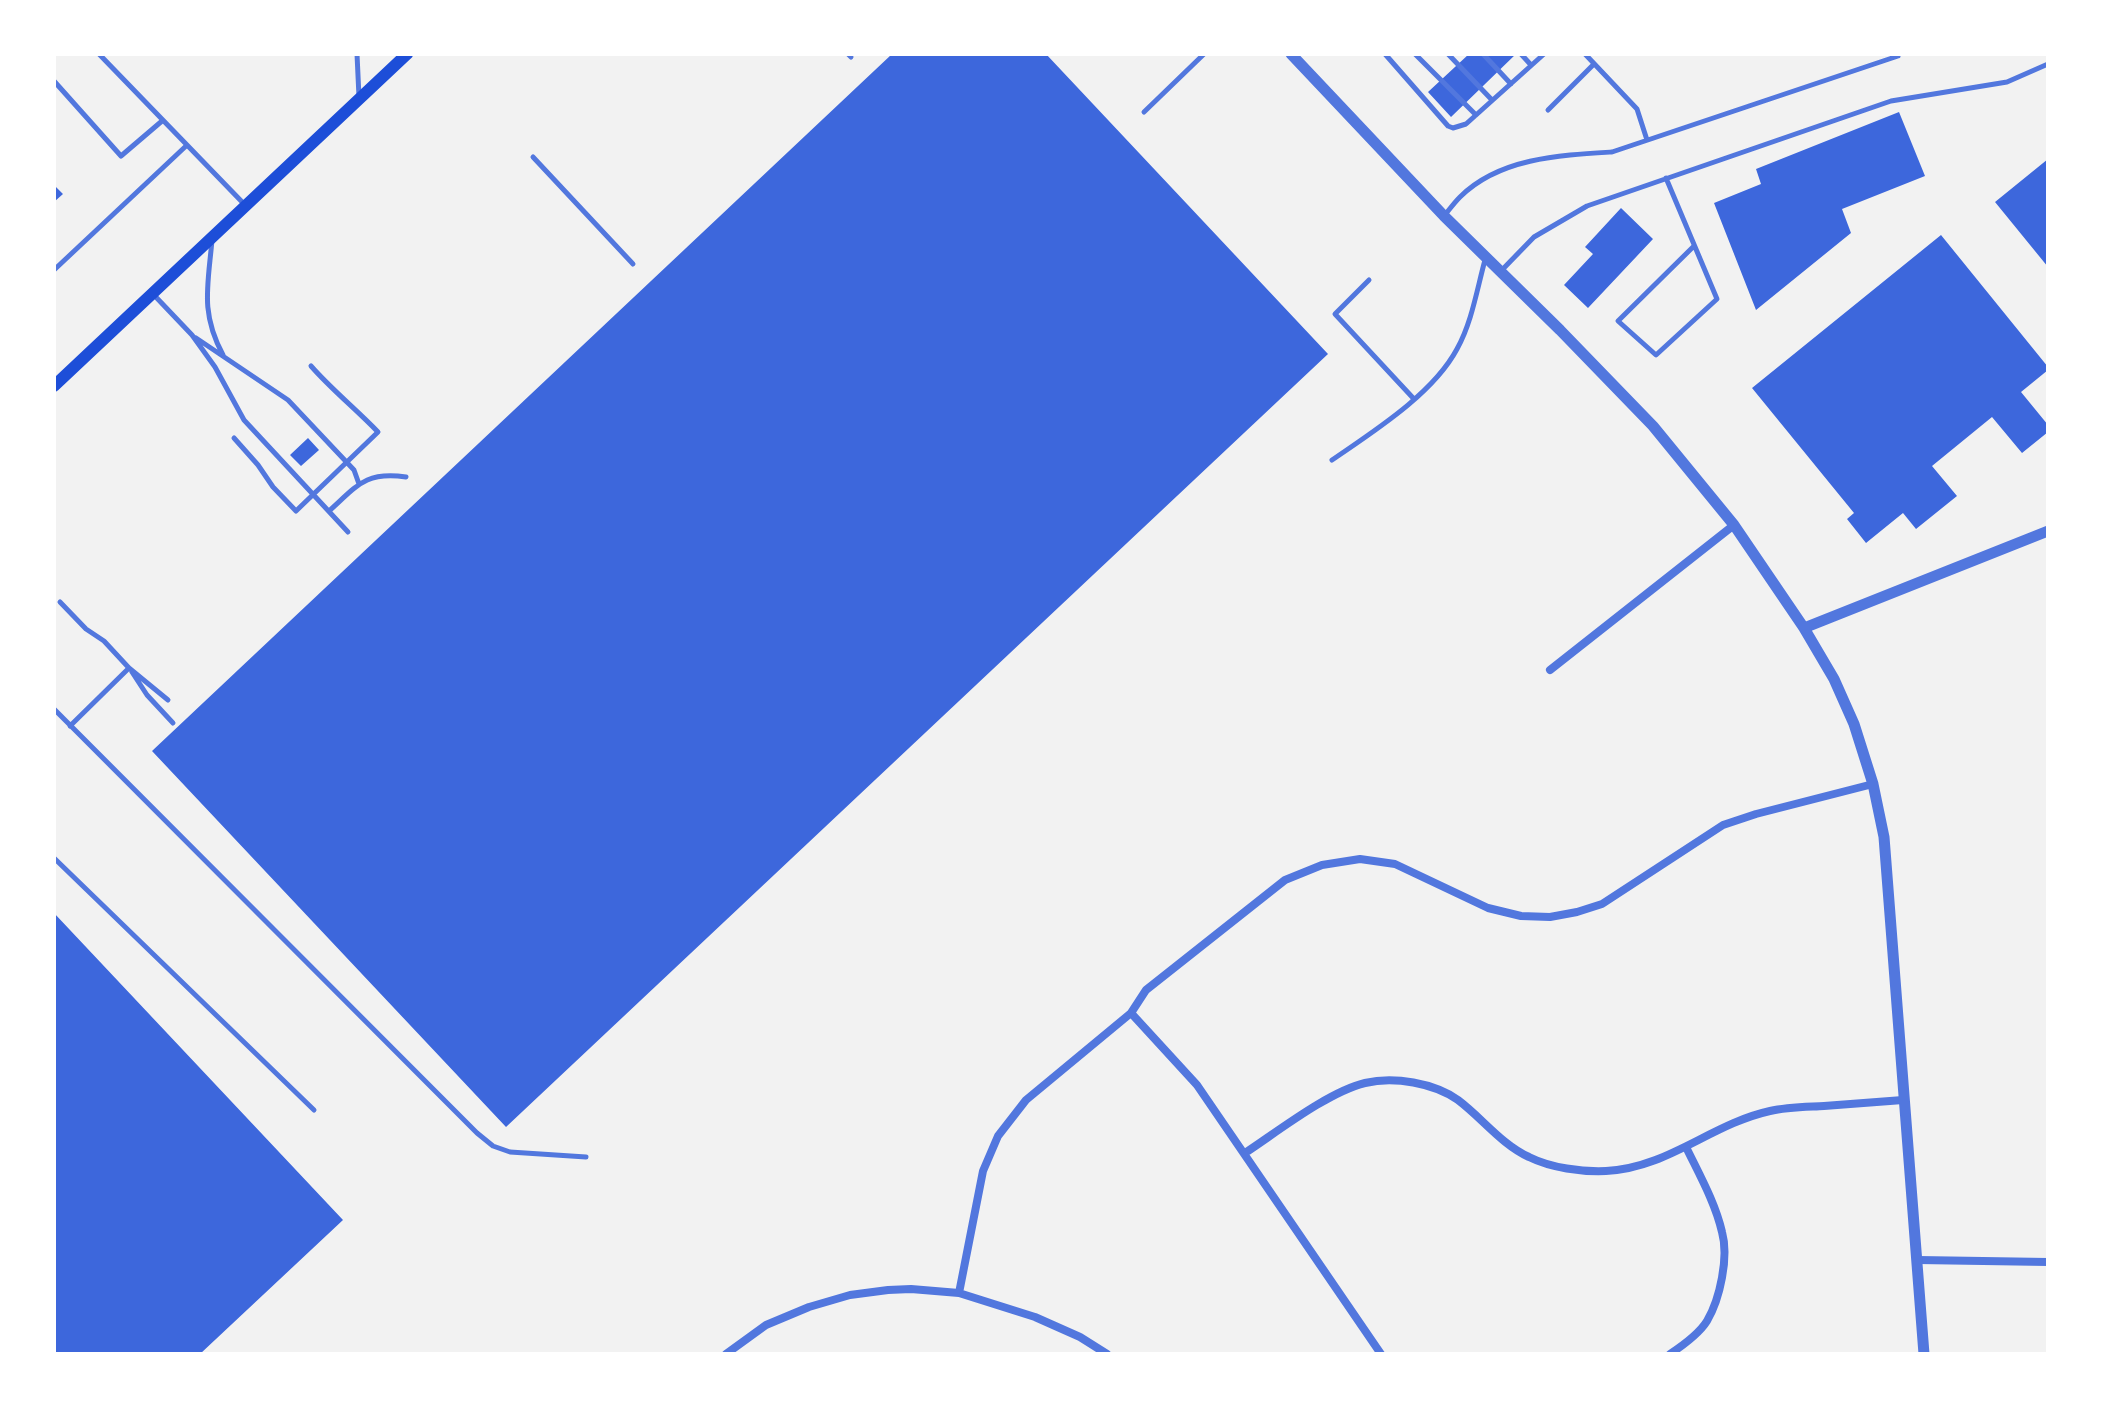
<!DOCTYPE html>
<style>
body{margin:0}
#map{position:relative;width:2102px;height:1408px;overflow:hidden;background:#f2f2f2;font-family:"Public Sans",sans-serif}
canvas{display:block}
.frame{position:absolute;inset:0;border:56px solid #fff;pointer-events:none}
</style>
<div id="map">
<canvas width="2102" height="1408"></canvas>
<div class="frame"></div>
</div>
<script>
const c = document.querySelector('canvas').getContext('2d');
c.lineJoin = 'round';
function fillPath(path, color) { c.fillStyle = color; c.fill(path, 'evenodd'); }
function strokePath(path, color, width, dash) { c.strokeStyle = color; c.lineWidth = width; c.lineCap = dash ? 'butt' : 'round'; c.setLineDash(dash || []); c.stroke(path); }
fillPath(new Path2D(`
 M892 54H1046L1328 354 506 1127 152 751Z
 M1469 54H1516L1451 117 1428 92Z
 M1899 112 1925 176 1842 209 1851 233 1756 310 1714 203 1761 184 1756 169Z
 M2048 159V267L1995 202Z
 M54 185 63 194 54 202Z
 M1621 208 1653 239 1588 308 1564 285 1593 254 1585 247Z
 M1941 235 2048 367V370L2021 392 2048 425V432L2022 453 1992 417 1932 466 1957 496 1916 529 1903 513 1866 543 1847 519 1854 513 1752 388Z
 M308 438 319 450 301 466 290 455Z
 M54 913 343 1220 200 1354H54Z`), '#3d67dc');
strokePath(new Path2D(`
 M99 54 246 206
 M357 54 359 97
 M848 54 851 57
 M1385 54 1448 126 1453 128 1466 124 1544 54
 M1415 54 1476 115
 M1448 54 1492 100
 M1483 54 1511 84
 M1521 54 1531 65
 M1585 54 1637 109 1647 140
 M54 81 121 156 162 121
 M1548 110 1594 64
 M1144 112 1204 54
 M533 157 633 264
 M1666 178 1717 299 1656 355 1618 321 1694 246
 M1444 216C1449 210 1454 203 1460 197 1499 158 1560 155 1612 152L1898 56 1897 54
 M212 240C208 286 200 312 223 355
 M54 270 186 146
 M1500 272 1534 237 1587 206 1891 101 2007 82 2048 64
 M1369 280 1335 314 1414 399
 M153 294 192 335 215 367 244 420 348 532
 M196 338 288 400 354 470 359 484
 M234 438 258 465 273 487 296 511 378 432C356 409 332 390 311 366
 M1332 460C1374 431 1433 394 1457 349 1472 322 1477 289 1485 260
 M329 511C357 486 365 471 406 477
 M60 602 86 629 104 641 129 668 168 700
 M132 672 147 695 173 723
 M54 709 477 1133 493 1146 510 1152 586 1157
 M70 726 129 668
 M54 858 314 1110`), '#5277de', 5);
strokePath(new Path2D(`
 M1550 670 1734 525
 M1131 1013 1197 1085 1381 1354
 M1245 1153C1277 1132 1328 1092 1365 1083 1394 1076 1434 1083 1458 1100 1482 1118 1501 1144 1529 1157 1551 1168 1582 1172 1606 1171 1668 1168 1711 1124 1770 1111 1787 1107 1806 1107 1824 1106 1851 1104 1877 1102 1903 1100
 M1918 1260 2048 1262
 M959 1293 983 1171 998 1136 1026 1100 1131 1013 1146 990 1285 880 1322 865 1360 859 1395 864 1488 908 1521 916 1550 917 1577 912 1602 904 1723 825 1756 814 1873 784
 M726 1354 766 1325 809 1307 850 1295 888 1290 911 1289 959 1293 1035 1317 1080 1337 1107 1354
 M1670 1354C1682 1346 1699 1334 1707 1321 1720 1299 1729 1257 1722 1232 1715 1202 1699 1174 1686 1147`), '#5277de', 8);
strokePath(new Path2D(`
 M1291 54 1444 216 1560 330 1653 426 1734 525 1804 628 1834 679 1854 724 1873 784 1884 837 1924 1354
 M1804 628 2048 531`), '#5277de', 11);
strokePath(new Path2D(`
 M54 386 407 54`), '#1d4ed8', 12);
</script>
